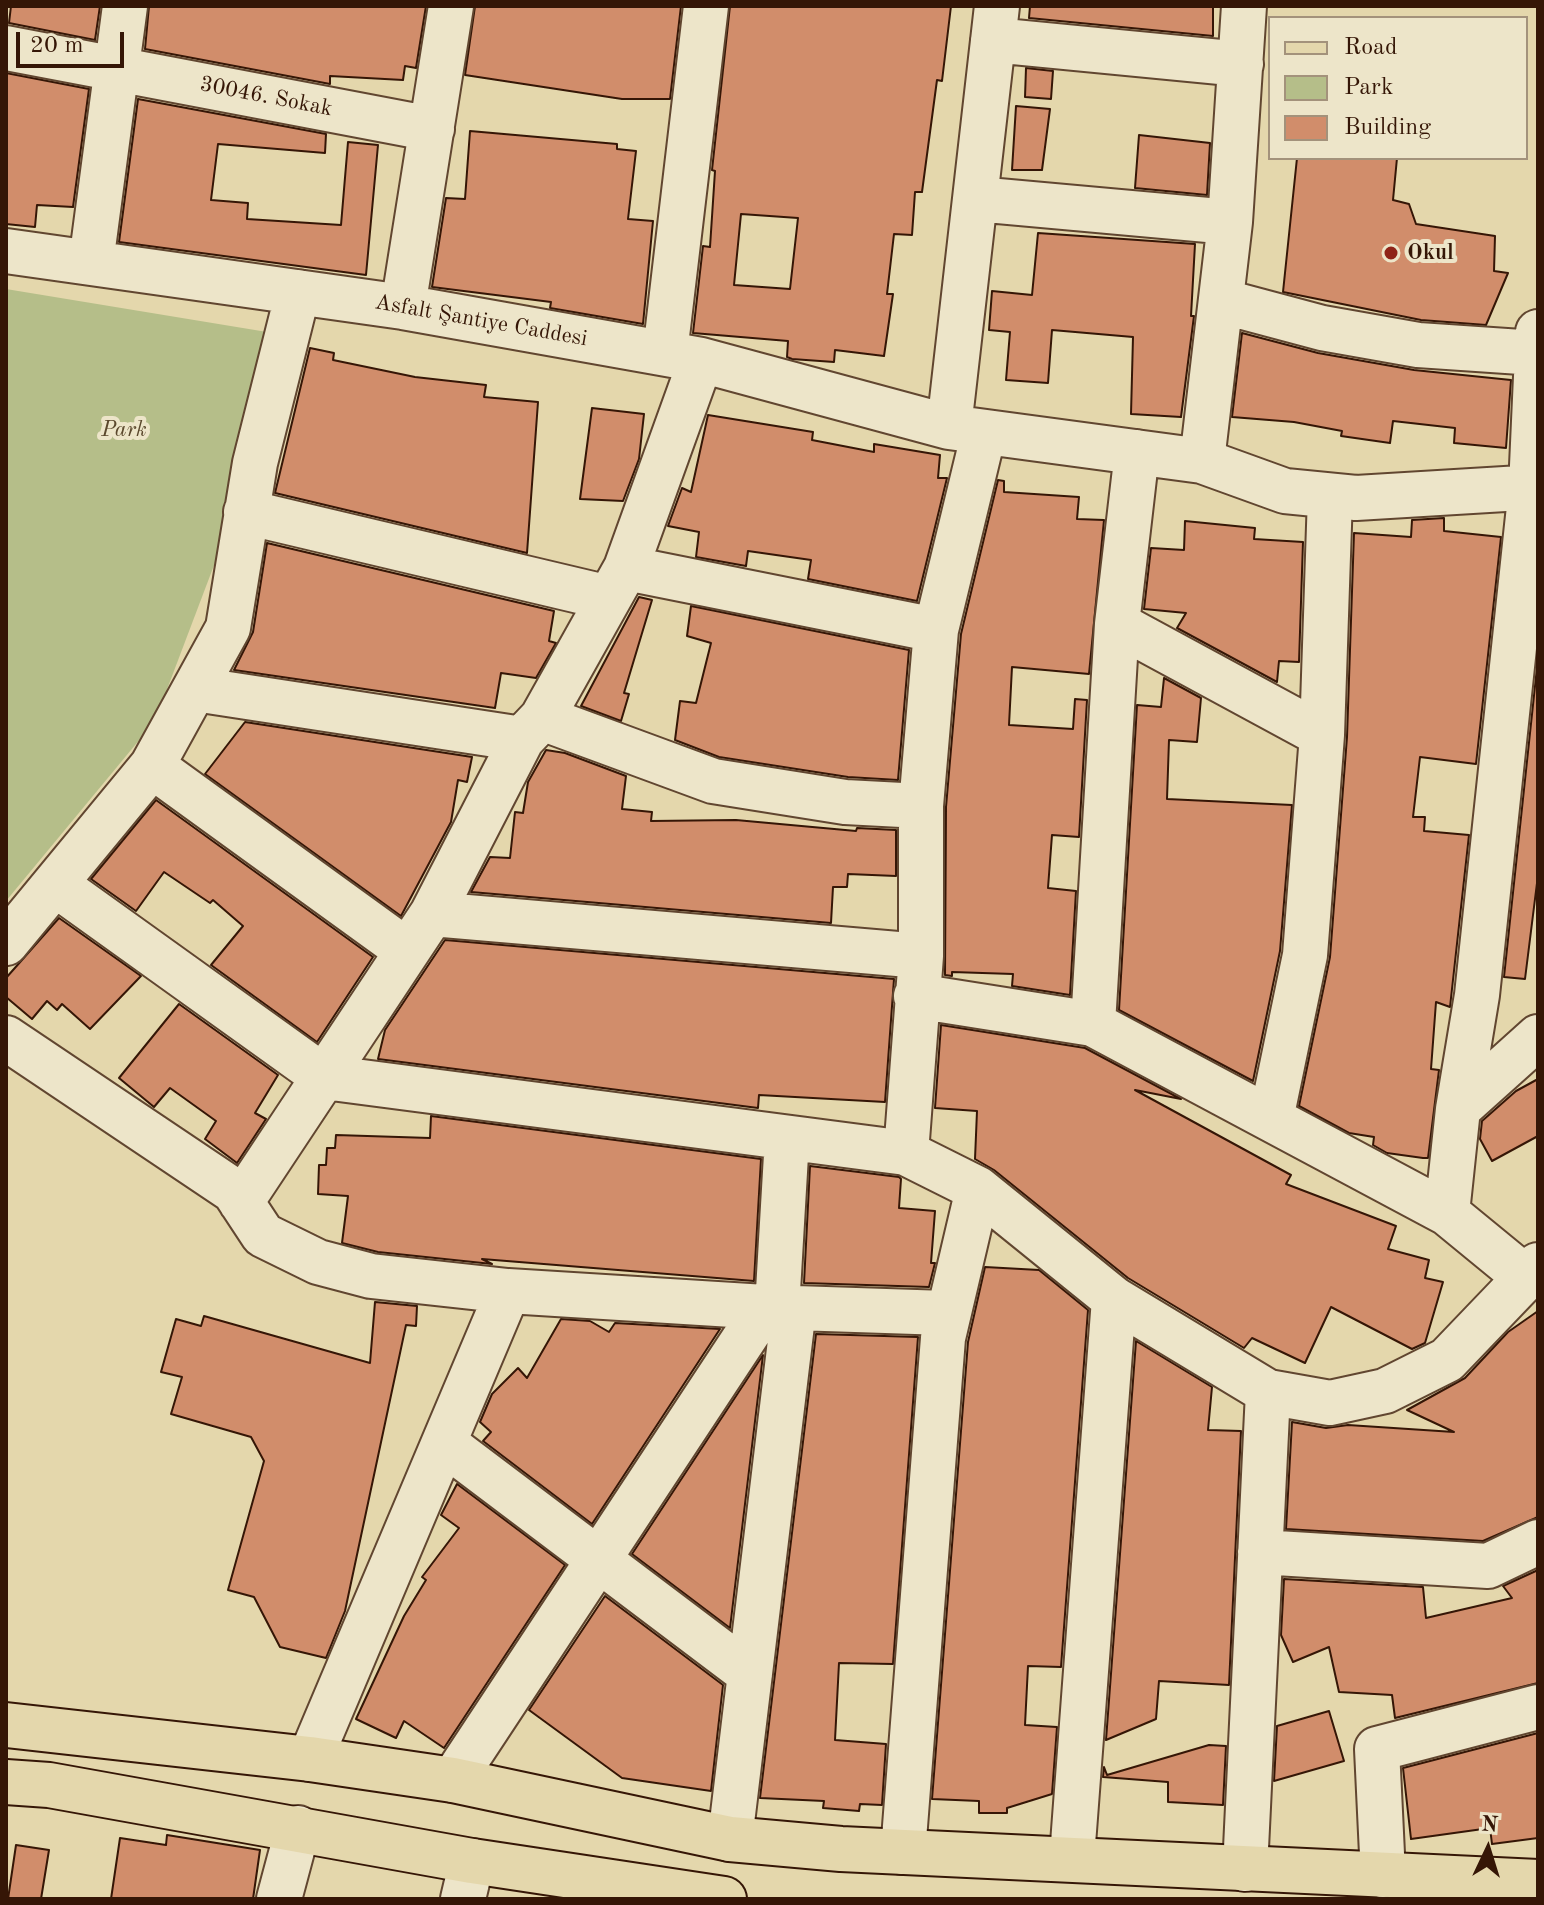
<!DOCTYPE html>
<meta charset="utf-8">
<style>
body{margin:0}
#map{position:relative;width:1544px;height:1905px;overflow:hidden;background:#e4d7ac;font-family:"Old Standard TT",serif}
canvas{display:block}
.frame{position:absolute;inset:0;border:8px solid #351606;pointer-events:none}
.legend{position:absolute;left:1268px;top:16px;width:260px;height:144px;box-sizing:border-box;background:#ede5c9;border:2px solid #a3927b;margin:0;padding:10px 14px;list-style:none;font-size:24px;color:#351606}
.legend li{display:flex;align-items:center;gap:16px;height:40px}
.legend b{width:40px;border:2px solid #a3927b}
.north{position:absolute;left:1448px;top:1809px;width:80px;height:80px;-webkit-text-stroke:6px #ede5c9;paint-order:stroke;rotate:4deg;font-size:22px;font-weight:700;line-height:32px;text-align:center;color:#351606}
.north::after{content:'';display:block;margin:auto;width:28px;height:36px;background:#351606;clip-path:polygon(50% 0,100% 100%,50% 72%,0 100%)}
.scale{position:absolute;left:16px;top:32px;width:108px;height:36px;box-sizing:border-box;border:4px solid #351606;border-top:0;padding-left:10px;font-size:24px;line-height:28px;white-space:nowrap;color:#351606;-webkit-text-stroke:6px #ede5c9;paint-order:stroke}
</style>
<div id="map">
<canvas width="1544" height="1905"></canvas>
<div class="frame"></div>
<ul class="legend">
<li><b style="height:10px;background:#e4d7ac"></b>Road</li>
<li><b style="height:22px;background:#b5be89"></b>Park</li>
<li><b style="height:22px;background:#d18d6b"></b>Building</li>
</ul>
<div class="north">N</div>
<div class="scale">20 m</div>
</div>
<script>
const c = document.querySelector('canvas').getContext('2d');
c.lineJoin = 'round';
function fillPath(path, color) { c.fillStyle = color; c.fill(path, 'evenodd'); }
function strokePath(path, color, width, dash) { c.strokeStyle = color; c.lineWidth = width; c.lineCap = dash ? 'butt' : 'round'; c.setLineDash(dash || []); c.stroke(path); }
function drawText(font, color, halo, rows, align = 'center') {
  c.font = font + ' "Old Standard TT",serif'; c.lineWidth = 8; c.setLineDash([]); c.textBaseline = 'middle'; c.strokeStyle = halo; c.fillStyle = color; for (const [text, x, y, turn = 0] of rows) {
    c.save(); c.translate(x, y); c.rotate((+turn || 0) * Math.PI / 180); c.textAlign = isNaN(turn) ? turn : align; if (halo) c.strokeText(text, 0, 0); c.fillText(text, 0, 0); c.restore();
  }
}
fillPath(new Path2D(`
 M6 289 267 332 216 560 155 721 6 901Z`), '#b5be89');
const building = new Path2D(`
 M11 6H100L95 40 9 23Z
 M149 6H426L416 68 405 66 403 80 330 76V84L145 49Z
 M475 6H681L670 99H622L465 75Z
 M730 6H951L942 81 937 80 922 192H915L912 235 894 234 887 294H893L884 356 835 350 834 362 792 359 787 357 788 341 693 333 703 246 710 247 715 171 712 170ZM741 214 798 218 790 289 734 285Z
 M1030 6H1213V36L1029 18Z
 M1026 68 1053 71 1051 99 1025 97Z
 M6 73 89 89 73 207 37 205 35 227 6 224Z
 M138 99 326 134 325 153 218 144 211 200 248 203 247 219 341 225 348 142 378 145 366 275 119 242Z
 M1016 106 1050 109 1042 170H1012Z
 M470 131 617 144V149L636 151 628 219 653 221 643 324 550 308 551 302 432 287 446 198 465 199Z
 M1139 135 1210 143 1207 195 1135 188Z
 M1297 158H1397L1393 200 1409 204 1416 224 1495 236 1494 271 1508 273 1486 325 1421 320 1283 292Z
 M1038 233 1195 244 1191 316H1194L1181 417 1131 414 1133 337 1052 330 1048 383 1006 380 1010 332 989 330 992 291 1032 295Z
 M1242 333 1318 353 1414 370 1511 380 1506 448 1454 443 1455 428 1393 421 1390 443 1341 436 1342 431 1294 422 1232 417Z
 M310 348 334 353 333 360 415 377 486 385 484 397 538 402 527 553 275 493Z
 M592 408 644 414 639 459 623 501 580 499Z
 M708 415 813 432 812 440 874 452V444L940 455 938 478H947L917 601 808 579 811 560 748 551 746 566 696 557 699 532 668 526 682 488 691 492Z
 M998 480 1004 481V492L1079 497 1077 519 1104 520 1089 674 1012 667 1009 725 1073 729 1075 699 1087 700 1079 837 1052 835 1048 888 1076 891 1070 995 1012 986 1013 974 952 972V976L945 975 946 807 961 634Z
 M1444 518V531L1501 537 1476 764 1420 757 1413 817H1425L1424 831 1469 835 1450 1007 1436 1002 1431 1069 1439 1070 1428 1158H1423L1387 1153 1373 1145 1374 1137 1349 1133 1299 1106 1330 957 1347 737 1354 533 1411 537 1412 520Z
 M1185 521 1255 528 1254 539 1303 542 1299 662 1279 661 1277 682 1177 628 1186 613 1144 609 1151 548 1184 550Z
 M267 543 554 611 549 641 556 643 536 678 501 673 495 708 234 670 253 632Z
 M639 597 652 600 624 693 629 694 621 721 581 706Z
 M691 606 909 650 898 780 848 777 719 757 675 740 680 701 696 703 711 643 687 636Z
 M1538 658V875L1525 979 1504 977Z
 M1164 678 1201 698 1197 742 1169 740 1167 799 1292 805 1280 951 1253 1081 1119 1010 1137 705 1161 707Z
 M245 722 472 757 467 782 458 780 451 822 401 916 205 774Z
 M546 750 565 753 626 776 622 809 652 812 651 821 736 820 856 831 857 828 896 830V876L848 874 847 887H833L831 923 471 892 490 857 510 858 515 812 523 813 528 782Z
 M156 800 373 957 317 1042 211 965 243 926 213 900 210 903 164 872 136 911 91 879Z
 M59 918 141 976 90 1029 62 1004 57 1010 47 1001 32 1019 6 997V978Z
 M445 940 894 979 885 1102 759 1095 758 1108 378 1059 385 1030Z
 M179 1004 278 1075 255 1113 266 1119 237 1163 205 1139 216 1121 170 1088 154 1107 119 1078Z
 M941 1025 1085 1048 1181 1099 1135 1090 1291 1175 1286 1184 1396 1226 1388 1249 1429 1260 1425 1278 1443 1282 1425 1343 1412 1349 1331 1307 1305 1363 1252 1338 1244 1348 1128 1278 994 1170 975 1159 977 1111 935 1108Z
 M1538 1079V1136L1492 1161 1480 1139 1482 1121 1516 1091Z
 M431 1116 761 1159 754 1281 482 1259 492 1264 378 1252 342 1243 348 1196 318 1194 319 1165H326L327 1148H335L336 1135 430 1138Z
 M810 1166 899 1177 901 1179 899 1208 935 1211 931 1263H935L929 1287 804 1283Z
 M985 1267 1039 1270 1088 1310 1061 1667 1028 1666 1025 1725 1057 1727 1052 1794 1007 1808V1813H979V1801L932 1799 968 1342Z
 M375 1302 417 1306 416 1326 406 1325 345 1611 326 1658 280 1647 254 1597 228 1590 264 1461 251 1437 171 1414 182 1377 161 1372 176 1319 201 1326 204 1316 370 1363Z
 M1538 1311V1517L1483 1541 1286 1529 1292 1422 1326 1428 1348 1425 1454 1432 1407 1410 1465 1378 1508 1332Z
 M561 1319 590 1321 609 1332 615 1323 720 1329 592 1524 483 1441 491 1432 480 1422 492 1394 518 1368 527 1378Z
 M816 1334 918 1337 893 1664 839 1663 835 1740 886 1744 882 1805 860 1804 859 1811 823 1808 824 1801 760 1798Z
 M1136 1341 1212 1387 1208 1430 1241 1431 1229 1685 1159 1681 1156 1719 1106 1740Z
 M763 1355 730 1628 632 1554Z
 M457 1484 565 1565 444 1748 404 1721 396 1738 356 1719 404 1616 426 1580 422 1577 459 1528 441 1515Z
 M1538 1570V1683L1395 1718 1392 1695 1339 1692 1329 1647 1293 1662 1281 1635 1284 1579 1423 1587 1426 1618 1512 1598 1503 1586Z
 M605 1596 723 1685 711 1791 622 1778 529 1710Z
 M1329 1711 1344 1761 1274 1781 1277 1726Z
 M1538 1733V1838L1492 1844 1490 1828 1411 1839 1403 1768Z
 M1209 1745 1226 1746 1223 1805 1168 1802V1782L1103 1777 1104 1767 1107 1775Z
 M167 1835 260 1850 253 1899H111L120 1838 166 1845Z
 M16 1845 49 1850 41 1899H8Z`);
fillPath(building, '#d18d6b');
strokePath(building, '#351606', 2);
const minor = new Path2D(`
 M1244 6 1230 222 1202 461 1285 491 1356 498 1538 487
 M993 40 1241 64
 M6 48 432 129
 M976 199 1230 222
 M6 251 403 307 701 360 949 427 1202 461
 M91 263 125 6
 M1221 301 1322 328 1418 345 1536 353
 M403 307 451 6
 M665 353 706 6
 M949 427 997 6
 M984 432 936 630 921 806V956L906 1153 978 1189 1114 1299 1268 1392 1330 1403 1385 1391 1447 1360 1538 1265
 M246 512 609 598
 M626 568 936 630
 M1117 624 1322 735
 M195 689 522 739
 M542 718 713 781 845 802 921 806
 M152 766 406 950
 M55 884 324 1077 906 1153
 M432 914 921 956
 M6 943 152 766 228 628 255 463 298 292
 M916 996 1093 1024 1447 1213 1525 1277
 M1093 1024 1117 624 1137 452
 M6 1038 234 1191 263 1235 318 1262 371 1276 508 1291 765 1307 946 1313
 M1458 1109 1538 1037
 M1271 1119 1305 955 1322 735 1330 496
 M241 1202 432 914 522 739 542 718 626 568 701 360
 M1447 1213 1458 1109 1477 995 1531 488 1538 332
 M777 1308 787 1138
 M444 1443 750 1674
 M1260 1552 1488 1566 1538 1542
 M310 1759 508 1291
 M453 1780 765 1307
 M730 1839 794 1308
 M903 1852 943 1338 978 1189
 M1072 1857 1114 1299
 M1245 1869 1268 1392
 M1383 1875 1377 1749 1538 1707
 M279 1899 298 1828
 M463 1899 472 1861`);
const major = new Path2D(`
 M6 1725 310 1759 453 1780 730 1839 841 1849 1538 1882
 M6 1782 49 1785 472 1861 724 1899`);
strokePath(minor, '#614630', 48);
strokePath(major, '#351606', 48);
strokePath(minor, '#ede5c9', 44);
strokePath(major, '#e4d7ac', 44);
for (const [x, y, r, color] of [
 [1391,253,8,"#8f2418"]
]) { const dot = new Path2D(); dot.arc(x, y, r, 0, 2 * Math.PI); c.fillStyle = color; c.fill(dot); strokePath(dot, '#ede5c9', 3); }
drawText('22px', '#351606', '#ede5c9', [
 ["30046. Sokak",266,97,11],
 ["Asfalt Şantiye Caddesi",481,321,10]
]);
drawText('bold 22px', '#351606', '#ede5c9', [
 ["Okul",1407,253]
], 'left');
drawText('italic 22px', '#5b482d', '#ede5c9', [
 ["Park",124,430]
]);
</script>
